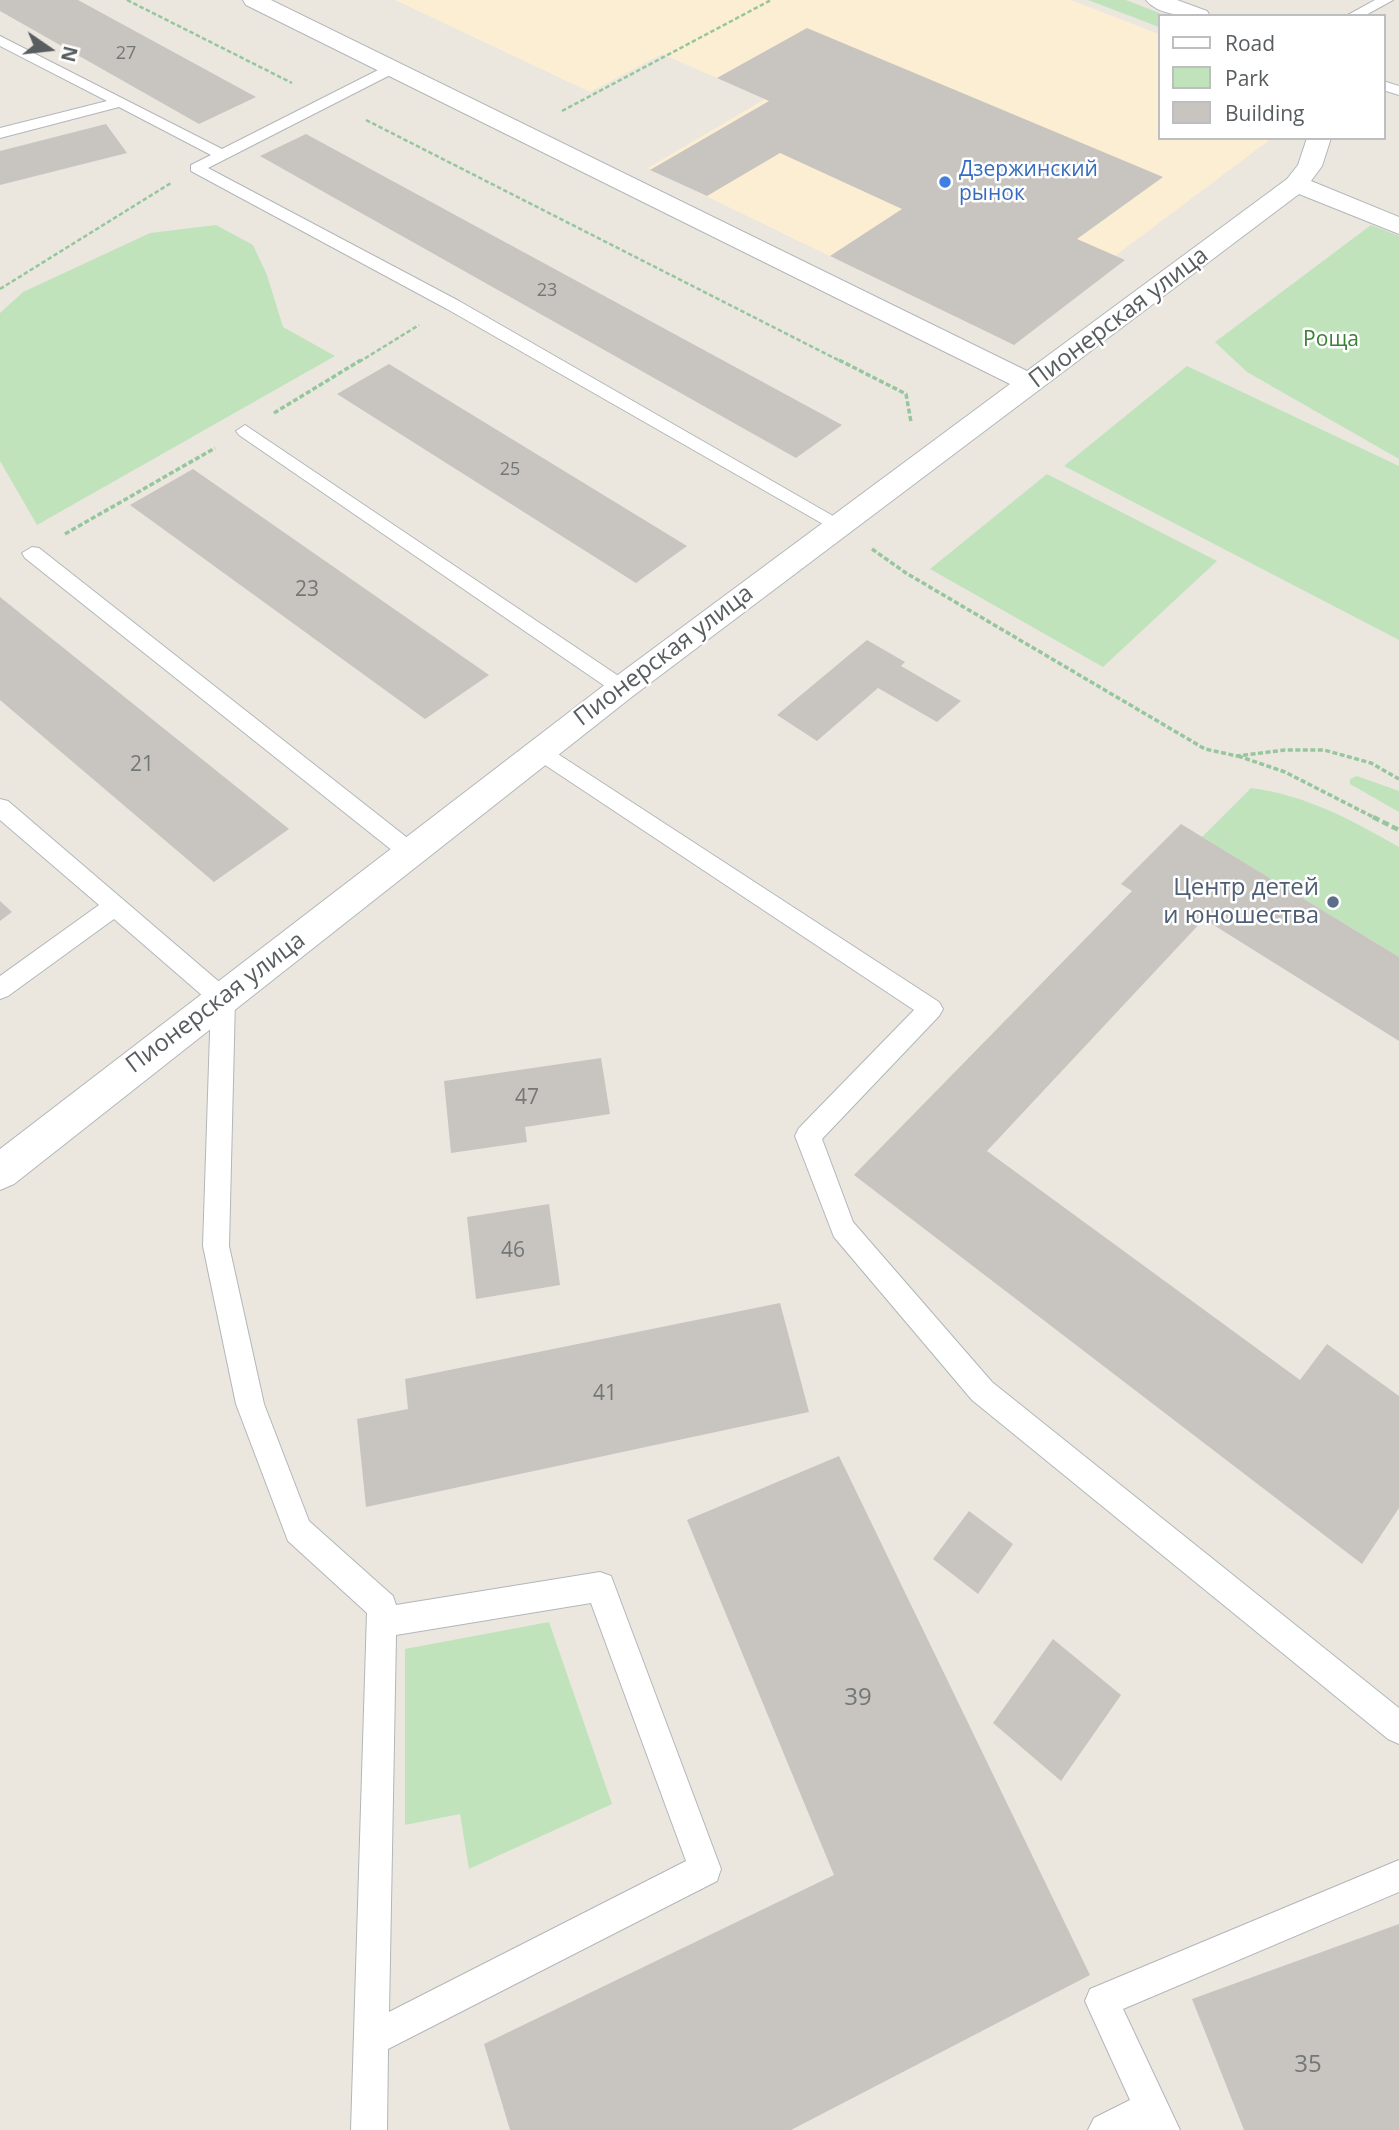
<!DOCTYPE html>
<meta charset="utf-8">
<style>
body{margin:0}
#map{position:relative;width:1399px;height:2130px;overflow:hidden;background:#ebe7df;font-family:"Open Sans",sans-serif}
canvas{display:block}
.legend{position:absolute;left:1158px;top:14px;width:228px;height:126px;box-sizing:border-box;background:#fff;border:2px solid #bcbebf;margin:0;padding:9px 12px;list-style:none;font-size:21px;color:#585d60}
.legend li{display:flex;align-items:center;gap:14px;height:35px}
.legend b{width:35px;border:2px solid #bcbebf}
.north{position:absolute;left:14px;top:14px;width:70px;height:70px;-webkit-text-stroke:5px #fff;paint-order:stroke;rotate:104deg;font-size:19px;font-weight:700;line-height:28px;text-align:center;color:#585d60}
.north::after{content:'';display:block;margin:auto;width:24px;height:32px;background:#585d60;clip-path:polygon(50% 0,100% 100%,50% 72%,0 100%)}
</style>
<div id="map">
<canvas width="1399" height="2130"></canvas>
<ul class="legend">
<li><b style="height:9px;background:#fff"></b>Road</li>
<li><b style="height:19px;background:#c0e3bc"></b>Park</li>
<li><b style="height:19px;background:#c8c4bf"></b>Building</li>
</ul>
<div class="north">N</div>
</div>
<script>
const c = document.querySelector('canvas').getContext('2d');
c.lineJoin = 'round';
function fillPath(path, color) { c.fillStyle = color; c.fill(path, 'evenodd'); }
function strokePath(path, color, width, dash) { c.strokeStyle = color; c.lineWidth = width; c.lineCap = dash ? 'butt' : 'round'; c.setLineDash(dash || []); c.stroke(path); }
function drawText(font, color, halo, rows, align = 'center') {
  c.font = font + ' "Open Sans",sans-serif'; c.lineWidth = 5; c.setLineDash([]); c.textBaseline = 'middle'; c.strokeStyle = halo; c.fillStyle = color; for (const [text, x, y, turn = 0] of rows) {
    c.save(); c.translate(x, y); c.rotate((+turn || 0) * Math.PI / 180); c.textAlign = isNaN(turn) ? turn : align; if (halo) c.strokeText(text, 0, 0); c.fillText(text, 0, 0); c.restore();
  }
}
fillPath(new Path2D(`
 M395 0H1071L1159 34V138H1272L1003 340 648 168 765 99 662 54 590 92Z`), '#fceed3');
fillPath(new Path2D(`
 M1088 0H1126L1167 16H1159V27Z
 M216 225 253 245 267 275 283 327 335 356 37 525 0 461V313L23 292 150 233Z
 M1371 225 1399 236V459L1247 372 1215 342Z
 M1187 366 1399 466V640L1064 466Z
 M1047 474 1217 561 1103 667 930 569Z
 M1357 776 1399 791V812L1350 784V779Z
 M1251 788C1306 795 1352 820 1399 847V957L1202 837Z
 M549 1622 612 1804 469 1869 460 1814 405 1825V1649Z`), '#c0e3bc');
fillPath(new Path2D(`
 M0 0H78L256 97 199 124 0 11Z
 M807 28 1163 177 1077 239 1125 260 1014 345 830 256 902 209 780 153 707 196 650 170 769 101 717 78Z
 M106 124 127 153 0 185V151Z
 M306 134 842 425 796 458 260 156Z
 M389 364 687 546 636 583 337 394Z
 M193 469 489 675 425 719 130 505Z
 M0 597 289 829 214 882 0 700Z
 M867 640 905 662 901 666 961 701 937 722 878 688 817 741 777 715Z
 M1181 824 1399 957V1041L1204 919 987 1151 1300 1380 1327 1344 1399 1396V1508L1362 1564 854 1175 1132 891 1121 884Z
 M0 901 12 912 0 921Z
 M601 1058 610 1114 525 1127 527 1142 451 1153 444 1081Z
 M549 1204 560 1285 476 1299 467 1217Z
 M780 1303 809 1412 366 1507 357 1419 408 1409 405 1379Z
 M839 1456 1090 1975 791 2130H510L484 2044 834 1875 687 1520Z
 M969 1511 1013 1544 978 1594 933 1559Z
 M1053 1639 1121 1695 1061 1781 993 1723Z
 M1399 1924V2130H1244L1192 1999Z`), '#c8c4bf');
const service = new Path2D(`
 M1375 0H1393L1364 16H1346Z
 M0 36 222 149 388 65H398V71L208 168 459 301 847 524 844 528H830L447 309 191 171V165L211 155 119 107 0 138V128L107 101 0 46Z
 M1383 81 1399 86V95L1383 90Z
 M245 425 629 683 632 688 629 693H615L239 435 236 431Z
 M32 547 39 548 419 847 422 853 419 859 411 862 403 859 25 558 22 553Z
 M541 743 939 1002 943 1009 939 1016 822 1139 853 1222 992 1382 1399 1708V1744L1388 1739 972 1400 834 1237 795 1136 799 1128 914 1010 533 757 530 751 533 745Z
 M0 799 8 801 231 992 235 999 229 1246 264 1404 309 1521 393 1596 396 1605 600 1572 611 1576 721 1869 717 1881 388 2049 387 2130H351L367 1613 288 1541 236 1404 203 1246 211 1003 114 919 8 996 0 999V976L99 905 0 820ZM591 1603 686 1861 389 2012 396 1635Z
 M1399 1860V1892L1123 2009 1180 2130H1088L1094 2118 1130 2100 1085 2001 1090 1989Z`);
const minor = new Path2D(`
 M243 0H271L1027 371 1287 179 1298 165 1307 138H1331L1322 166 1311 181 1399 217V234L1299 194 633 696 14 1184 0 1190V1149L611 680 1010 384 246 5Z`);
const tertiary = new Path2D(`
 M1146 0H1177L1207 11 1210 16C1190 16 1160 17 1146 0Z`);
strokePath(service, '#b2b6ba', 2);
strokePath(minor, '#b2b6ba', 2);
strokePath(tertiary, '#b2b6ba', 2);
strokePath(new Path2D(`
 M127 0 292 83
 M562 111 771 0
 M366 120 842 362
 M0 289 171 183
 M359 362 419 325`), '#96c69e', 2.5, [4.5, 2.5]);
strokePath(new Path2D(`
 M839 360 906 394 911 422
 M274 413 361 360
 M65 534 215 448
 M872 549 906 573 1205 749 1237 756 1285 750H1324L1371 763 1399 779
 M1238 756 1285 772 1377 819`), '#96c69e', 3.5, [5, 2.5]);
strokePath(new Path2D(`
 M1373 817 1399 830`), '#96c69e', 4.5, [7, 3.5]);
fillPath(service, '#fff');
fillPath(minor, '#fff');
fillPath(tertiary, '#fff');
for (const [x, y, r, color] of [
 [945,182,7,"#3f7fe0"],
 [1333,902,7,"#5c6f8a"]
]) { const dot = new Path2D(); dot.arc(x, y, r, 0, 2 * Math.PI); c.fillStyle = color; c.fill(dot); strokePath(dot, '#fff', 2.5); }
drawText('18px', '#747778', null, [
 ["27",126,54],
 ["23",547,291],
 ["25",510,470]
]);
drawText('21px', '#366cbe', '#fff', [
 ["Дзержинский",959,170],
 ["рынок",959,194]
], 'left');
drawText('21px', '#3b8136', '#fff', [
 ["Роща",1331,340]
]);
drawText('21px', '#747778', null, [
 ["23",307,590],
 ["21",142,765],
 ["47",527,1098],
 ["46",513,1251],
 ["41",605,1394]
]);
drawText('24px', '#585d60', '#fff', [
 ["Пионерская улица",1119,318,-37],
 ["Пионерская улица",664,656,-37],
 ["Пионерская улица",216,1003,-37]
]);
drawText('24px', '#4e5e75', '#fff', [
 ["Центр детей",1319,888],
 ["и юношества",1319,916]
], 'right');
drawText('24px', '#747778', null, [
 ["39",858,1698],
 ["35",1308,2065]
]);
</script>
